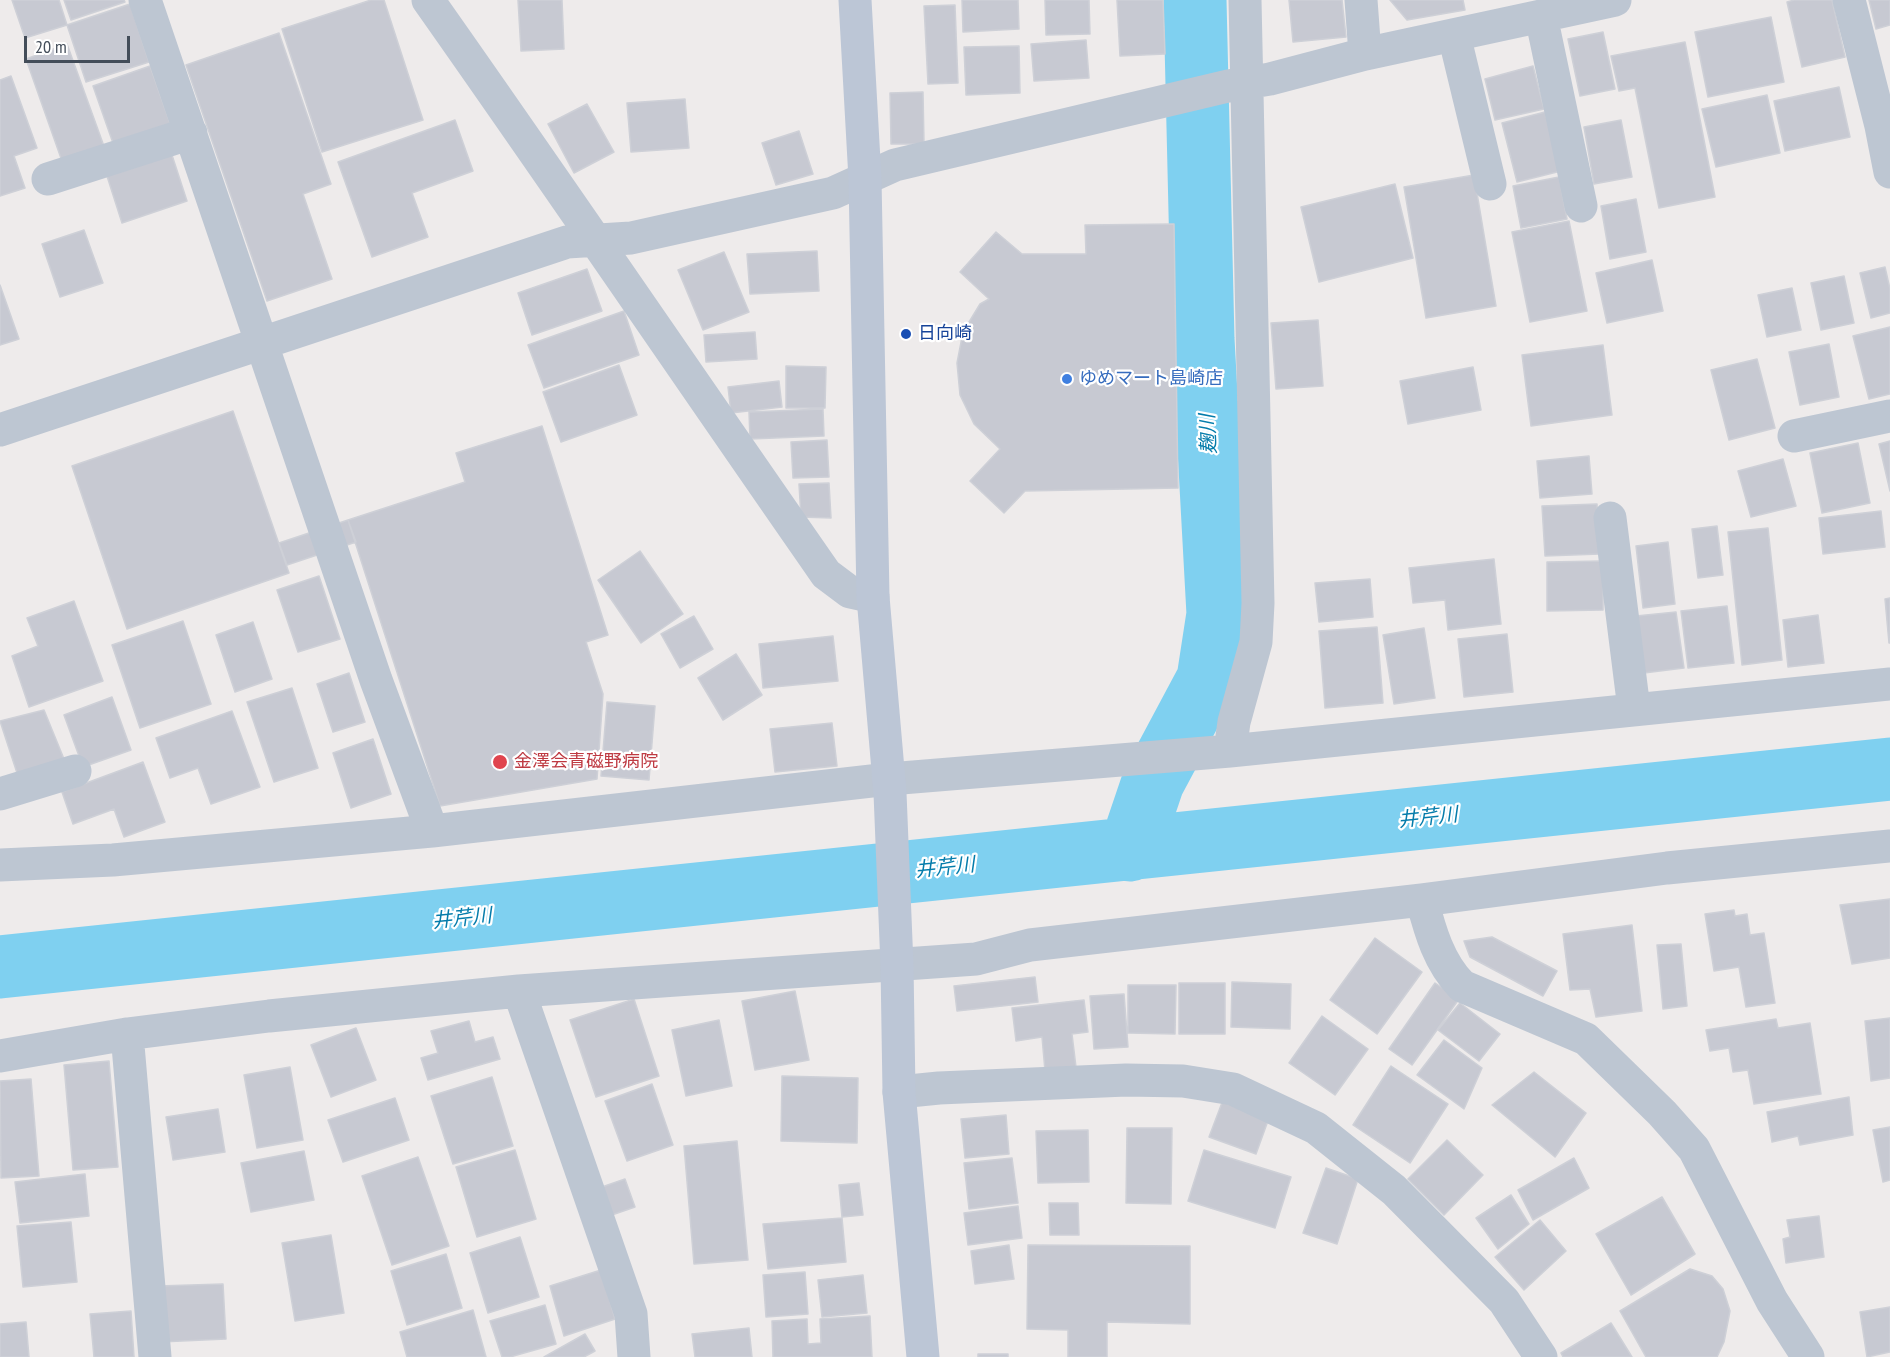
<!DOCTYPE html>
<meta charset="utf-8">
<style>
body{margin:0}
#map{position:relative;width:1890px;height:1357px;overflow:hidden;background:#eeebeb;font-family:"PT Sans Narrow",sans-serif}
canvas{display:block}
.scale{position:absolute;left:24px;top:36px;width:106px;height:27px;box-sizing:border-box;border:3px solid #434d59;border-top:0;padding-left:8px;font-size:18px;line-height:21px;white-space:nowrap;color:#434d59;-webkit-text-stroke:4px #fff;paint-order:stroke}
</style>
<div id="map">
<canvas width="1890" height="1357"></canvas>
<div class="scale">20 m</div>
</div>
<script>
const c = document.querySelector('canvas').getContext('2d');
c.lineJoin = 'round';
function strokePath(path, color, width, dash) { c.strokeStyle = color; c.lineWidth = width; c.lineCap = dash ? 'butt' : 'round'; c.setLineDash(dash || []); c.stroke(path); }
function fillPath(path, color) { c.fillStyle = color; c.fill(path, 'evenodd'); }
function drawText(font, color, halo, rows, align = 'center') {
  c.font = font + ' "PT Sans Narrow","Noto Sans JP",sans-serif'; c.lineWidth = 4.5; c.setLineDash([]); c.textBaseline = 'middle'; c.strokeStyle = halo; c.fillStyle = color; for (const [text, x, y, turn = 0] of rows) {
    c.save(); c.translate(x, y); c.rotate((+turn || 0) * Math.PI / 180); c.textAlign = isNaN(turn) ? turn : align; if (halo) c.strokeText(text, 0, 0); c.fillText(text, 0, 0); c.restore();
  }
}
strokePath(new Path2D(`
 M1130 850 1153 782 1208 679 1218 614 1203 339 1195 0
 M0 967 1890 769`), '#7fd0f0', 63);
const building = new Path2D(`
 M12 0H59L67 25 25 38Z
 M64 0H124L125 2 71 20Z
 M371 0H384L423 120 322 152 282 29Z
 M518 0H562L564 49 521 51Z
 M962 0H1018L1019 29 963 32Z
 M1045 0H1089L1090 34 1046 35Z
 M1117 0H1163L1165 54 1120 56Z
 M1289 0H1342L1346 37 1293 42Z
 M1390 0H1463L1465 10 1407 20Z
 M1794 0H1832L1845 57 1802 67 1787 2Z
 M1869 0H1890V25L1876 29Z
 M130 4 149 62 86 82 67 25Z
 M955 5 958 83 928 84 924 6Z
 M1771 17 1784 82 1708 97 1695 32Z
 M1603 32 1615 89 1580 96 1568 39Z
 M279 33 331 184 303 194 332 279 267 301 186 65Z
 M1086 40 1089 78 1034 81 1031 44Z
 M1685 42 1715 197 1659 208 1635 88 1619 91 1611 56Z
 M67 44 105 149 63 164 26 59Z
 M1019 46 1020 93 966 95 964 47Z
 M150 66 171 126 114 146 93 86Z
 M1533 66 1544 109 1495 120 1485 79Z
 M11 76 37 148 14 156 25 188 0 196V80Z
 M1839 87 1850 137 1785 151 1774 101Z
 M923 92 924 144H891L890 93Z
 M1767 95 1780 153 1716 167 1702 109Z
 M685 99 689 148 631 152 627 103Z
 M587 104 614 152 574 173 548 124Z
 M1545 112 1561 171 1517 182 1502 123Z
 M455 120 473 171 412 193 428 237 372 257 338 162Z
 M1621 120 1632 177 1594 184 1584 127Z
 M799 131 813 174 776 185 762 143Z
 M171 152 187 201 122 223 106 173Z
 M1474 175 1496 306 1426 318 1404 187Z
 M1559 177 1567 219 1521 228 1513 186Z
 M1395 184 1413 258 1319 282 1301 207Z
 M1636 199 1646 252 1610 259 1601 206Z
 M1569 221 1587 311 1530 322 1512 232Z
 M1174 224 1178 488 1025 491 1004 513 970 481 1000 449 974 424 960 395 957 363 963 332 980 304 989 299 960 272 996 232 1022 254H1086L1085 225Z
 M84 230 103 283 60 297 42 244Z
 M817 251 819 291 750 294 747 254Z
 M724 252 749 312 703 330 678 270Z
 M1652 260 1663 311 1607 323 1596 273Z
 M1885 267 1890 289V313L1871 318 1860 273Z
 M587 269 602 311 532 335 518 293Z
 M1844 276 1854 323 1821 330 1811 283Z
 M0 285 19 339 0 345Z
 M1792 288 1801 330 1767 337 1758 295Z
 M624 311 639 355 544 388 528 345Z
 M1318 320 1323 386 1276 389 1271 323Z
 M1890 327V394L1869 399 1853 336Z
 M755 332 757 359 706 362 704 335Z
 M1829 344 1839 397 1800 405 1789 352Z
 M1603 345 1612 415 1531 426 1522 355Z
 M1757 359 1775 428 1729 440 1711 370Z
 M619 365 637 415 561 442 543 392Z
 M786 366 826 367 825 408H786Z
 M1473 367 1481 410 1408 424 1400 381Z
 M779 381 782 407 731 413 728 387Z
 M823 409 824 436 750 439 749 412Z
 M233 411 289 573 127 629 72 466Z
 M542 426 608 635 586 642 603 694 597 779 440 806 348 520 465 482 456 453Z
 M827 440 829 477 793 478 791 442Z
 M1890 441V491L1879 444Z
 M1858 443 1870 503 1822 513 1810 453Z
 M1589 456 1592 494 1540 498 1537 461Z
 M1783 459 1796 506 1751 517 1738 471Z
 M829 483 831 518 801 517 799 484Z
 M1597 504 1600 554 1545 556 1542 506Z
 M1881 511 1885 547 1823 554 1819 518Z
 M348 520 356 542 287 565 279 543Z
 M1717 526 1723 575 1698 578 1692 529Z
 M1768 528 1782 660 1742 665 1728 532Z
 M1668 542 1675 604 1643 608 1636 546Z
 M640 551 683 614 641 643 598 580Z
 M1494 559 1501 624 1448 630 1445 600 1413 603 1409 568Z
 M1603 561V610L1547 611V562Z
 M319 576 340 639 298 652 277 590Z
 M1370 579 1373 617 1319 622 1315 583Z
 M1890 598V643H1889L1885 599Z
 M74 601 103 681 29 707 12 656 38 646 27 618Z
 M1727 606 1734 663 1688 668 1681 611Z
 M1676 612 1684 668 1644 673 1636 616Z
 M1818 615 1824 663 1788 667 1783 620Z
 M694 616 713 649 680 668 661 634Z
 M183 621 211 704 140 728 112 645Z
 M253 622 272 679 235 692 216 635Z
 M1377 627 1383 703 1325 708 1319 631Z
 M1424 628 1435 698 1394 704 1383 635Z
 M1507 634 1513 692 1464 697 1458 639Z
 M833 636 838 681 763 688 759 644Z
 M736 654 762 695 723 720 698 678Z
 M349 673 365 722 333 732 317 684Z
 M292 688 318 768 274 782 247 702Z
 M112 697 131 750 83 767 64 715Z
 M607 702 655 706 649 780 601 776Z
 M44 710 64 759 18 776 0 721Z
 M232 711 260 787 211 804 198 768 170 778 156 738Z
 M832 723 837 766 775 772 770 729Z
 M373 739 391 794 351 808 333 753Z
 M143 762 165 822 124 837 114 809 73 824 62 792Z
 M1890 899V958L1852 964 1840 905Z
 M1734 910 1735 916 1747 914 1750 935 1764 933 1775 1003 1746 1007 1739 967 1714 971 1705 914Z
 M1632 925 1642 1011 1596 1017 1590 989 1570 990 1563 934Z
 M1492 937 1557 971 1543 996 1470 957 1464 941Z
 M1375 938 1422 972 1377 1034 1330 1000Z
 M1681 944 1687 1006 1663 1009 1657 945Z
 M1035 977 1038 1002 957 1011 954 986Z
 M1232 982 1291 984 1290 1029 1231 1027Z
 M1179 983H1225V1034H1179Z
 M1435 983 1459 999 1412 1065 1389 1049Z
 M1128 985H1176L1175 1034 1128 1033Z
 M795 991 809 1060 755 1070 742 1001Z
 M1124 994 1128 1047 1094 1049 1090 996Z
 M634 999 659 1076 596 1097 570 1020Z
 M1084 1000 1088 1032 1072 1034 1076 1067 1045 1071 1042 1037 1016 1041 1012 1008Z
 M1460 1003 1500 1034 1479 1061 1438 1030Z
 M1322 1016 1368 1049 1335 1095 1289 1063Z
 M1890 1018V1078L1871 1081 1865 1021Z
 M1776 1019 1778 1028 1810 1023 1821 1094 1754 1104 1748 1070 1733 1072 1729 1048 1710 1051 1706 1030Z
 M719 1020 732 1086 686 1096 672 1030Z
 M469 1021 475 1042 493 1037 500 1059 428 1080 421 1058 438 1053 431 1031Z
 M356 1028 376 1080 331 1097 311 1045Z
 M1444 1040 1482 1068 1464 1109 1417 1075Z
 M109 1061 118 1167 73 1170 64 1065Z
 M1391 1066 1448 1104 1410 1163 1353 1125Z
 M290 1067 303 1140 257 1148 244 1075Z
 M1534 1072 1586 1113 1555 1157 1492 1105Z
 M782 1076 858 1078 857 1143 781 1141Z
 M492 1077 513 1146 453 1164 431 1096Z
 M31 1079 39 1176 1 1178 0 1081Z
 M652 1084 673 1145 627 1161 605 1101Z
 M1849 1097 1853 1135 1800 1145 1798 1136 1772 1142 1767 1112Z
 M395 1098 409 1140 343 1162 328 1120Z
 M1223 1100 1269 1118 1256 1154 1209 1137Z
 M218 1109 225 1152 173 1160 166 1117Z
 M1006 1115 1009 1154 965 1158 961 1119Z
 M1890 1127V1180L1883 1182 1873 1130Z
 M1127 1128H1172L1171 1204 1126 1203Z
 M1088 1130 1089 1182 1038 1183 1036 1131Z
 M1447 1140 1483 1175 1444 1215 1408 1179Z
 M737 1141 748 1260 694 1264 684 1146Z
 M515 1150 536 1219 477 1237 456 1167Z
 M1204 1150 1291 1177 1275 1228 1188 1201Z
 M304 1151 314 1200 251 1212 241 1163Z
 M418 1157 449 1246 392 1265 362 1176Z
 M1012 1158 1018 1203 969 1209 964 1163Z
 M1574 1158 1589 1188 1533 1220 1518 1190Z
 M1326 1168 1358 1179 1337 1244 1303 1233Z
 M85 1174 89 1216 20 1223 15 1182Z
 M625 1179 635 1207 606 1217 596 1189Z
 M859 1183 863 1215 842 1217 839 1185Z
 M1511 1195 1529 1224 1498 1249 1476 1218Z
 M1662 1197 1695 1254 1631 1295 1596 1234Z
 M1049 1203H1078L1079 1235H1050Z
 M1018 1206 1022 1238 968 1245 964 1213Z
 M1819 1216 1824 1257 1786 1263 1783 1239 1790 1237 1787 1220Z
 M842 1218 846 1262 768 1269 763 1224Z
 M1540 1220 1566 1251 1524 1290 1495 1257Z
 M71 1222 77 1282 23 1287 17 1226Z
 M331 1235 344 1313 295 1321 282 1243Z
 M520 1237 539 1297 488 1313 470 1253Z
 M1009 1245 1014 1279 975 1284 971 1251Z
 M1028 1245 1190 1246V1324L1107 1322V1357H1068V1330L1027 1329Z
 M446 1254 462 1308 407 1325 391 1271Z
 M1690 1269 1712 1276 1723 1289 1730 1311 1724 1342 1717 1357H1646L1620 1311Z
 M601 1270 615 1319 564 1336 550 1286Z
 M805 1272 808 1314 766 1317 763 1275Z
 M863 1275 867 1313 822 1317 818 1280Z
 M223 1284 226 1339 160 1342 158 1286Z
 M545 1305 556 1344 510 1357H502L490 1321Z
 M1890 1307V1352L1867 1357 1860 1312Z
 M473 1310 486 1357H407L400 1332Z
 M131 1311 134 1357H94L90 1314Z
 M870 1316 872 1357H773L772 1321 807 1319 808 1344 821 1343 820 1319Z
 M26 1322 29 1357H0V1324Z
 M1611 1323 1632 1357H1563L1561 1353Z
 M749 1328 752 1357H695L692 1334Z
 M585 1334 595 1351 584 1357H544Z
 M978 1354H1008V1357H978Z`);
fillPath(building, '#c7c9d2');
strokePath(building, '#ced0d7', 1.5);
strokePath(new Path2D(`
 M145 0 376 680 432 831
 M428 0C562 190 693 383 826 574L850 592 873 597
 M1361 0 1365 54
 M1849 0 1881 126 1890 172
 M1541 16 1581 206
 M1454 35 1490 184
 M48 179 191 133
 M0 430 567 242 631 238 833 193 895 165 1228 86 1270 79 1365 54 1615 0
 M1794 436 1890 416
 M1610 518 1634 709
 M1230 751 1234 722 1256 642 1258 603 1245 0
 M0 794 75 771
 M0 865 113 860 432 831 889 779 1230 751 1890 684
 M1422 900C1430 931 1439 963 1462 986L1586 1039 1662 1113 1694 1149 1772 1301 1808 1357
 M519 991 631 1314 634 1357
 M127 1034 155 1357
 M0 1056 127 1034 269 1016 519 991 976 959 1030 945 1422 900 1667 868 1890 846
 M899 1092 939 1088 1126 1080 1183 1081 1233 1089 1316 1128 1394 1190 1504 1301 1541 1357`), '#bdc6d2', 33);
strokePath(new Path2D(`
 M855 0 865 179 873 597 890 793 897 966 899 1092 923 1357`), '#bcc6d6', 33);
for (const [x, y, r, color] of [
 [906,334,6,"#1a4fb4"],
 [1067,379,6,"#3f7fe0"],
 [500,762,8,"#e0444e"]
]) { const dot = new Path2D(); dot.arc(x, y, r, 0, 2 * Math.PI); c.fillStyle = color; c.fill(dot); strokePath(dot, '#fff', 2); }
drawText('18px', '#164399', '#fff', [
 ["日向崎",918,334]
], 'left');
drawText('18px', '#366cbe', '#fff', [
 ["ゆめマート島崎店",1079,379]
], 'left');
drawText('18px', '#be3a42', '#fff', [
 ["金澤会青磁野病院",514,762]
], 'left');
drawText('italic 20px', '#047cab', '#fff', [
 ["麹川",1209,434,-93],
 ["井芹川",1428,818,-6],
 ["井芹川",945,868,-6],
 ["井芹川",462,919,-6]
]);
</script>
